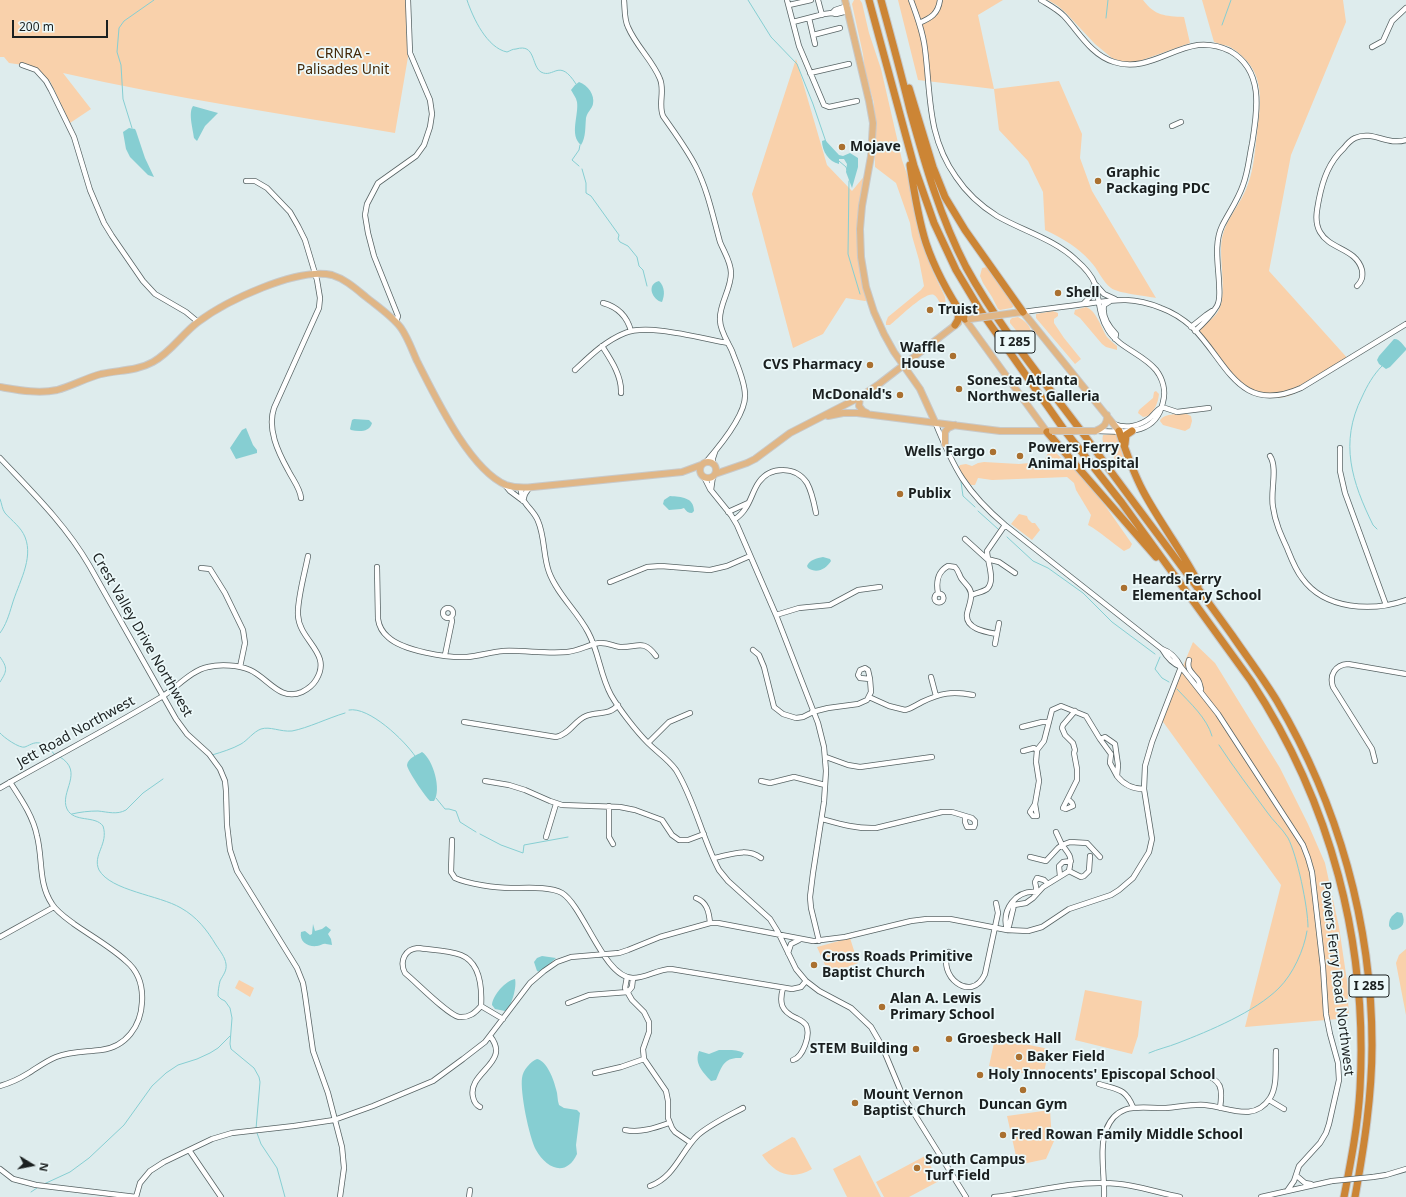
<!DOCTYPE html>
<style>
body{margin:0}
#map{position:relative;width:1406px;height:1197px;overflow:hidden;background:#deeced;font-family:"Noto Sans",sans-serif}
canvas{display:block}
.north{position:absolute;left:12px;top:1145px;width:40px;height:40px;-webkit-text-stroke:3px #ecf9fa;paint-order:stroke;rotate:100deg;font-size:11px;font-weight:700;line-height:16px;text-align:center;color:#1b2020}
.north::after{content:'';display:block;margin:auto;width:14px;height:18px;background:#1b2020;clip-path:polygon(50% 0,100% 100%,50% 72%,0 100%)}
.scale{position:absolute;left:12px;top:20px;width:96px;height:18px;box-sizing:border-box;border:2px solid #1b2020;border-top:0;padding-left:5px;font-size:12px;line-height:14px;white-space:nowrap;color:#1b2020;-webkit-text-stroke:3px #ecf9fa;paint-order:stroke}
</style>
<div id="map">
<canvas width="1406" height="1197"></canvas>
<div class="north">N</div>
<div class="scale">200 m</div>
</div>
<script>
const c = document.querySelector('canvas').getContext('2d');
c.lineJoin = 'round';
function fillPath(path, color) { c.fillStyle = color; c.fill(path, 'evenodd'); }
function strokePath(path, color, width, dash) { c.strokeStyle = color; c.lineWidth = width; c.lineCap = dash ? 'butt' : 'round'; c.setLineDash(dash || []); c.stroke(path); }
function drawText(font, color, halo, rows, align = 'center') {
  c.font = font + ' "Noto Sans",sans-serif'; c.lineWidth = 3.5; c.setLineDash([]); c.textBaseline = 'middle'; c.strokeStyle = halo; c.fillStyle = color; for (const [text, x, y, turn = 0] of rows) {
    c.save(); c.translate(x, y); c.rotate((+turn || 0) * Math.PI / 180); c.textAlign = isNaN(turn) ? turn : align; if (halo) c.strokeText(text, 0, 0); c.fillText(text, 0, 0); c.restore();
  }
}
fillPath(new Path2D(`
 M0 0H406V27L408 57 395 133C284 114 172 98 63 73L91 109 70 123 50 81 30 66 9 63 4 57H0Z
 M854 0H860L862 3 869 33 881 69 902 160 909 180 933 272 945 297 946 307 944 308C940 305 938 297 934 295 925 291 897 320 890 325H886V322L888 317 921 290 924 286 919 260 912 236 910 223 896 183 875 167 874 103 865 71 863 54 852 4Z
 M898 0H1003L978 15 994 89 1059 81 1082 134 1080 158 1092 191 1156 298C1146 296 1117 293 1111 288 1102 281 1098 269 1090 261 1078 247 1062 238 1045 230L1043 192 1028 161 999 130 994 89 918 80Z
 M1048 0H1143C1155 16 1165 16 1184 17L1190 43 1134 63 1123 62 1112 58 1095 44 1066 13 1058 6Z
 M1202 0H1343L1346 22 1291 155 1269 271 1350 361C1336 369 1322 377 1308 385 1302 388 1295 394 1289 396 1244 408 1217 362 1197 330 1203 325 1212 320 1217 313 1229 297 1218 259 1222 238 1226 218 1242 203 1248 184 1254 168 1255 150 1257 133 1260 108 1265 82 1247 61 1242 56 1235 49 1228 46 1224 45 1219 44 1214 42Z
 M796 59 827 165 852 191 866 174 859 208 868 300 865 301 846 298 823 334 793 348 752 194Z
 M987 267 1012 299 1013 307 1011 308 1000 310 998 309 992 297 983 283 980 276 982 268Z
 M1086 307C1097 311 1101 328 1107 337 1110 340 1113 343 1117 346V350L1106 347 1102 344 1080 318 1074 314 1075 310Z
 M1053 311 1058 313V316L1054 319V323L1064 338 1081 359 1075 364 1036 318V314Z
 M1018 317C1025 321 1030 325 1031 332L1029 336 1019 334 1010 323V320L1012 318Z
 M1156 391 1159 394C1158 403 1155 410 1148 416L1143 417 1138 413 1139 410 1153 398 1154 392Z
 M1184 413 1191 416 1192 421 1190 428 1185 431 1163 425 1160 421C1163 413 1177 415 1184 413Z
 M1116 434 1124 459 1121 467 1117 464C1114 460 1113 453 1110 449 1105 444 1101 443 1103 435Z
 M1048 453H1056L1082 477 1104 504 1132 544 1130 548 1124 551C1112 543 1101 532 1088 525L1091 515 1076 490 1074 483 1067 477 992 480 978 478 975 485H971L961 473 958 468 960 465 966 464 972 466 978 463 984 462 1019 464 1039 462 1046 465 1045 459Z
 M1019 514 1027 516 1028 519 1032 523H1035L1040 530 1032 540 1011 524Z
 M1193 642 1215 663 1280 768 1308 824 1325 863 1339 927 1347 981 1349 1018 1245 1027 1281 885 1161 719Z
 M850 938 858 963 829 974 817 947Z
 M1406 949V1015L1396 963 1399 955Z
 M239 980 254 988 250 997 235 988Z
 M1085 990 1142 1001 1138 1036 1132 1054 1075 1040Z
 M995 1038 1049 1049 1043 1077 989 1066Z
 M1050 1110 1052 1140 1054 1141 1046 1159 1018 1165 1007 1116Z
 M792 1137 795 1138 812 1169C791 1181 775 1174 762 1155Z
 M860 1155 881 1197H847L833 1169Z
 M925 1156 939 1181 909 1197H884L876 1182Z`), '#f9d1ab');
fillPath(new Path2D(`
 M579 82C588 85 595 95 593 104 592 109 587 112 586 118 585 128 586 137 581 145 569 135 579 115 577 102 576 97 573 94 571 90L575 85Z
 M193 106 218 113 205 126 197 141 194 138C193 129 188 113 193 106Z
 M129 128 135 129 136 131 145 158 154 177 148 175 130 157 126 149 123 132Z
 M825 140 839 155 843 156 850 153 858 158V167L852 188 846 172 847 164 844 159H839V164C829 162 822 151 822 141Z
 M659 281C665 287 665 295 662 302 652 300 646 284 659 281Z
 M1394 339C1399 338 1403 345 1406 348V350L1390 367 1386 369 1379 364 1377 360 1379 356Z
 M354 419 369 420 372 423C370 432 359 432 351 430L350 429 352 420Z
 M246 428 253 445 257 450V453L236 459 230 448 242 430Z
 M670 496C681 497 694 497 694 511L692 513C688 513 686 511 684 508L681 509 669 510 663 504 664 500Z
 M823 557 830 559 831 561C826 569 817 574 808 568L807 566C809 560 817 558 823 557Z
 M422 752C433 759 442 790 434 801H430C425 796 407 770 407 765 408 758 417 755 422 752Z
 M1397 912 1402 913C1406 923 1403 929 1392 930L1389 926C1389 919 1391 916 1397 912Z
 M313 924 315 931 322 929 326 926 331 930 328 934 331 939 332 945C330 945 328 944 326 944 323 943 321 946 317 946 308 947 299 942 301 932L305 931 310 935 312 934Z
 M542 956 556 958 540 972 537 971 534 962 537 958Z
 M515 979C517 986 512 1007 505 1011L495 1009 492 1005C493 995 505 981 515 979Z
 M719 1050C727 1050 737 1049 744 1053L741 1058C724 1057 722 1066 716 1080L711 1081C703 1072 694 1064 699 1051L709 1054Z
 M537 1059C547 1061 554 1080 556 1089 558 1094 557 1100 559 1105L564 1108 577 1110 580 1113 576 1145 577 1154C566 1178 546 1168 536 1150 529 1137 520 1092 522 1078 523 1070 530 1062 537 1059Z`), '#86ced2');
strokePath(new Path2D(`
 M467 0C473 18 487 48 507 52 510 51 512 49 516 49 536 43 531 66 541 72 554 79 559 57 576 84
 M748 0 771 37 797 64 813 104 826 142
 M1106 18 1108 0
 M1222 25 1231 0
 M132 128 123 99 121 65 117 52 119 28 124 21 154 0
 M839 161 846 167 847 170
 M579 166 572 160 579 150 580 145
 M582 169 586 183V193L591 196 619 235 618 239 620 242 628 246 637 257 639 266 643 270 647 286
 M849 181 848 254 860 294
 M961 482 963 496 975 507
 M0 499C2 504 2 509 5 513 12 521 21 527 25 537 34 559 18 584 12 605 9 615 6 625 0 633
 M978 511 998 529
 M1377 529 1373 525C1352 482 1339 443 1362 397 1367 386 1373 375 1382 366
 M1007 537 1033 561 1048 568 1083 593 1112 622 1155 654
 M0 657C8 668 7 671 0 682
 M1160 657 1155 669 1162 678 1169 682
 M1177 689C1190 703 1207 718 1212 736
 M349 710C369 706 405 741 415 756
 M0 733C3 737 20 749 25 747 32 744 35 741 43 744 49 746 51 751 55 755
 M1219 745C1234 768 1251 790 1267 812 1273 821 1282 828 1288 838 1297 855 1308 907 1308 927
 M212 755C222 752 232 749 241 744 248 740 253 732 261 729 270 726 280 732 292 731 308 728 328 718 345 713
 M60 757C85 772 59 792 67 809 74 823 95 815 103 826 109 844 92 855 99 870 111 891 159 895 181 908 197 917 207 930 216 945 220 951 225 957 226 964 227 971 223 975 220 981 219 986 218 990 218 996L221 999 225 1001 230 1008 232 1018 230 1044 231 1049 254 1068 259 1077 260 1082 256 1129
 M436 798 445 809H449L456 811 460 822 476 832
 M72 814C80 812 89 811 98 811 108 812 117 815 126 810L143 793 163 779
 M480 834 501 845 523 853 524 845 568 837
 M1149 1053C1158 1049 1168 1047 1178 1043 1209 1031 1255 1012 1279 988 1293 974 1304 950 1307 931
 M257 1133 261 1144 277 1168 285 1197
 M44 1184 70 1172 89 1158 124 1125 152 1086 166 1073 178 1065 197 1059 210 1053 218 1048 230 1036
 M31 1192 37 1188`), '#86ced2', 1);
const minor = new Path2D(`
 M624 0C625 9 624 19 628 27 636 46 653 61 660 79 665 91 658 104 663 116 674 132 687 149 696 167 708 191 713 217 720 242 724 252 731 262 731 273 731 290 719 304 720 320 720 331 728 342 732 351 737 365 745 381 745 395 746 415 719 447 706 462
 M787 0 799 46 824 105 829 107 857 101
 M818 0 822 15
 M911 0C917 16 923 32 925 49 931 96 927 136 956 177 966 192 981 206 997 216 1023 231 1054 239 1076 260 1083 266 1091 274 1095 284 1100 300 1098 314 1108 330 1119 348 1143 354 1156 370 1163 379 1166 391 1163 402 1156 436 1125 432 1097 431
 M1041 0C1049 5 1057 9 1064 16 1079 32 1091 55 1114 62 1145 72 1169 49 1198 45 1209 44 1220 46 1230 51 1265 71 1257 112 1252 144 1249 158 1248 172 1243 185 1238 200 1229 212 1222 226 1214 243 1218 263 1219 282 1219 290 1221 299 1217 306 1211 316 1204 323 1195 331
 M789 5 811 0
 M832 13 835 10 847 6
 M809 18 815 44
 M793 22 824 14 832 13 836 14 848 11
 M919 23C931 18 938 14 940 0
 M813 35 840 28
 M1372 47 1383 41 1392 21 1406 8
 M22 65 36 70 46 81 51 90 74 137 90 190 104 223 112 236 143 281 155 294 186 312 198 322
 M810 73 849 64
 M1172 126 1181 122
 M246 181H255L267 188 290 212 298 226 305 240 317 280 320 298 319 308 274 408C267 429 278 452 288 470 293 480 300 488 301 498
 M1096 285 1104 294 1115 299
 M1357 286C1362 281 1363 277 1362 270 1356 248 1330 250 1320 232 1314 221 1317 210 1319 199 1323 179 1329 162 1344 148 1347 144 1351 140 1355 138 1373 130 1387 146 1406 140
 M1109 302 1104 305C1102 316 1109 327 1116 334L1115 339
 M603 303C618 307 627 316 631 331
 M1083 304 1090 297 1094 285
 M1023 312C1043 309 1064 307 1084 304 1114 300 1131 296 1161 308 1172 312 1183 319 1192 327 1227 361 1238 416 1301 388L1406 324
 M396 322 398 316 374 256 368 233 365 215 367 204 378 183 416 156 424 145 430 127 432 114 430 100 410 53 408 0
 M1191 327 1206 315 1212 311
 M602 346C611 360 622 376 621 393
 M575 370C590 356 605 341 625 333 648 323 703 339 728 343
 M1162 407 1177 412 1209 408
 M935 422C954 469 966 492 1005 525L1162 649C1171 652 1177 659 1181 667L1218 714 1303 845 1308 858 1312 872 1323 967 1326 1014 1330 1034 1338 1063 1339 1080 1329 1124 1326 1133 1320 1143 1299 1166 1294 1181 1287 1191
 M1114 424C1126 429 1140 426 1150 418 1154 414 1157 410 1162 407
 M1340 448V471L1345 493 1386 605
 M1270 456C1278 468 1270 492 1273 507 1275 522 1281 535 1287 548 1291 558 1295 569 1302 578 1325 610 1372 612 1406 600
 M0 458C32 492 65 524 89 565L176 719 187 734 209 754 220 769 225 781 226 791 227 825 230 850 237 871 297 968 303 983 305 995 313 1051 328 1093 342 1147 344 1168 340 1197
 M713 464V458L715 452
 M704 477 710 489 731 515 737 525 776 615 818 723 824 747 826 771 824 802 813 873 810 897 811 908 819 941
 M505 485 510 491 522 500
 M521 488C520 504 533 508 538 521 545 537 543 556 549 572 557 594 577 611 588 632 599 652 600 675 611 695 619 709 636 731 648 743 657 752 668 759 676 770 695 801 702 838 719 870L728 881 770 919 778 932 796 969 806 981 819 991 851 1008 871 1027 882 1046 902 1094 966 1197
 M711 490 713 476
 M523 501 525 494 529 488
 M728 512 748 503
 M734 520C738 517 742 514 745 509 751 501 753 490 759 482 771 466 796 466 807 483 812 492 814 503 816 513
 M965 539 987 559 999 562 1015 573
 M377 567 378 619C379 626 382 632 388 637 403 651 447 658 467 657 479 656 491 652 503 651 524 650 546 654 567 652 578 651 588 645 599 643 607 642 613 646 620 647 637 648 643 638 656 656
 M201 568 210 569 225 593 243 630 245 643 240 667
 M610 582 647 567 661 566 710 570 727 566 750 556
 M938 593C936 582 937 572 948 566L955 567C958 570 959 574 961 578 965 584 972 588 971 596 971 602 968 608 967 614 965 629 986 632 997 634
 M934.5 598a4.5 4.5 0 1 1 9 0a4.5 4.5 0 1 1-9 0Z
 M972 595C976 593 983 592 987 589 996 581 987 561 987 551L1005 525
 M443 613a5 5 0 1 1 10 0a5 5 0 1 1-10 0Z
 M776 615 799 608 830 605 858 590 880 587
 M995 644 999 623
 M1162 649C1166 656 1173 664 1181 667
 M753 650 759 655 764 667 774 707 783 714 796 718 803 717 813 712
 M445 655 452 621 451 617
 M1189 660C1186 670 1193 673 1198 680 1200 683 1200 686 1201 689
 M865 668 868 670 870 679 860 678 858 675 860 670Z
 M931 677 936 696
 M869 697 889 706 905 710C911 709 916 705 922 702 941 693 952 691 973 695
 M812 712 828 708 858 704 867 700 871 692 870 679
 M464 722 556 737C570 734 574 721 586 716 598 711 609 716 618 705
 M1022 727 1042 722H1049
 M1100 739 1111 754 1110 763 1117 776
 M648 743 669 722 690 713
 M1023 751 1034 748 1037 750
 M826 757 848 765 860 767 932 757
 M1375 761 1372 749 1333 687C1329 675 1335 665 1348 664L1406 674
 M485 781 509 785 525 790 550 801 562 805 620 807 635 810 662 820 672 835 679 840H688L704 834
 M761 781 770 783 794 777 825 785
 M0 788C54 757 110 728 163 696 177 687 192 670 208 667 220 664 239 665 250 670 268 678 280 702 302 692 308 689 313 685 316 680 333 653 299 641 298 615 297 600 305 572 308 556
 M1068 799 1072 803 1073 806 1066 809 1063 808 1077 780V769L1074 753 1075 750 1073 743 1065 735 1062 728 1063 725 1075 711
 M1035 804 1030 812 1033 816H1037L1035 804 1039 781 1036 762 1037 750 1044 741 1052 710 1061 706 1086 716 1100 739 1105 737 1115 744 1118 765 1117 776C1124 785 1132 789 1144 789
 M609 806V837L613 844
 M822 819C840 824 857 829 876 828L942 812H952L972 818 975 821V824L974 827H967L965 822V817
 M546 837 556 804
 M452 840 451 872 455 878C468 884 496 888 511 888 526 888 550 886 562 893 584 907 604 978 633 978 646 978 658 969 671 969L792 989 801 987 806 981
 M1030 857 1046 861 1058 848 1062 845 1056 832
 M714 858C730 855 746 847 761 858
 M1069 871 1081 877 1084 876 1089 871 1090 856
 M1060 876 1059 866 1063 862 1071 861
 M1037 892 1035 882 1037 878 1044 880 1048 884
 M696 898C707 902 709 912 710 923
 M1014 905 1026 903 1033 898 1043 887 1069 871C1072 857 1071 856 1062 845L1070 842 1087 843 1100 857
 M1007 930C1001 909 1016 890 1037 892
 M1007 930 1009 926 1014 905 1013 902
 M0 937 54 907
 M418 948C432 950 448 950 461 955 481 963 482 989 481 1006 475 1013 469 1018 459 1017 448 1015 416 982 405 973 399 961 405 949 418 948Z
 M949 952C936 974 971 1005 985 974L998 913 996 903
 M788 953 791 944 799 940
 M627 977 625 988 632 1000 644 1012 649 1022V1032L643 1049 644 1059 666 1091 668 1101V1118L672 1128 675 1132 691 1143
 M783 988C779 1003 781 1011 796 1018 800 1020 803 1021 806 1025 811 1035 803 1057 793 1060
 M628 992 632 987 633 978
 M568 1003 589 995 628 992
 M481 1006 503 1019
 M595 1073 621 1067 644 1059
 M1201 1073C1222 1080 1223 1088 1220 1108
 M1099 1084C1118 1090 1125 1088 1133 1107
 M0 1086C10 1083 19 1079 27 1074 37 1068 46 1061 56 1057 71 1051 86 1052 101 1050 126 1047 141 1026 142 1002 143 986 138 971 126 961 111 947 91 936 74 924 66 918 57 912 52 904 38 883 43 859 37 836 33 816 21 799 10 782
 M1269 1100 1284 1109
 M480 1107C476 1105 474 1102 473 1097 467 1072 512 1063 490 1036
 M625 1130C640 1133 655 1128 669 1123
 M189 1150 221 1197
 M0 1169 13 1179 36 1185 136 1197
 M1298 1177 1305 1183 1311 1184
 M1373 1177 1386 1175 1406 1169
 M650 1186C675 1177 681 1151 698 1135 711 1124 728 1116 743 1108
 M136 1197 140 1183 150 1171 164 1162 212 1139 232 1133 294 1126 334 1120 373 1106 433 1081 463 1059 485 1042 530 983 544 971 557 962 571 957 619 953 628 950 660 937 710 923H718L813 941 845 937 911 921 927 919H950L1007 930 1028 931 1042 927 1069 909 1111 895 1119 890 1133 878 1149 852 1152 839 1144 789 1145 766 1152 742 1181 667
 M469 1197 470 1190
 M994 1197C1031 1193 1067 1182 1104 1183 1130 1183 1155 1192 1180 1197
 M1104 1197C1105 1179 1099 1147 1106 1130 1118 1100 1142 1109 1166 1108 1179 1107 1192 1104 1205 1105 1228 1107 1254 1123 1270 1098 1278 1086 1275 1065 1276 1051
 M1261 1197 1332 1181`);
const major = new Path2D(`
 M845 0 869 101 873 123 871 156 862 206 860 229 861 257 866 287 874 312 884 334 894 352 920 389 935 422
 M1014 313 1023 312 1119 431
 M965 319 1047 432
 M0 387C18 390 38 394 57 390 72 386 86 378 101 374 119 370 137 371 153 362 171 352 182 334 198 322 226 301 297 267 332 275 345 279 355 288 366 297 377 306 392 316 401 328 408 338 412 350 417 361 435 396 469 469 506 485 515 488 524 488 533 487L682 472 701 465
 M860 397 859 406 863 411 867 413
 M828 416 843 413H857L1000 431H1052
 M1095 431C1103 428 1108 424 1107 415
 M945 444V432L948 428 955 425
 M700 470a8 8 0 1 1 16 0a8 8 0 1 1-16 0Z
 M715 474 747 463 755 459 790 433 860 397 879 384 958 323`);
const highway = new Path2D(`
 M869 0 914 166 934 223 956 270 980 310 1065 431 1122 503 1251 681C1331 803 1368 943 1360 1089 1358 1125 1351 1161 1344 1197
 M881 0C891 37 901 73 910 110 925 164 940 217 966 267 999 327 1044 381 1085 436 1133 503 1184 568 1232 635 1247 657 1263 678 1277 701 1338 804 1372 924 1372 1045 1372 1096 1364 1147 1355 1197
 M909 88 933 167 945 197 965 230 1023 312
 M910 165C914 191 918 218 926 243 935 270 949 295 965 319
 M955 325 958 320 959 310
 M1119 431C1126 452 1133 472 1143 491 1160 523 1183 552 1199 584
 M1047 432 1156 557
 M1125 444 1126 435 1132 431`);
strokePath(minor, '#576364', 6);
strokePath(major, '#c8c9c9', 8);
strokePath(highway, '#c8c9c9', 9);
strokePath(minor, '#fff', 4.5);
strokePath(major, '#e0b686', 6);
strokePath(highway, '#cc8535', 7);
const minorBridge = new Path2D(`
 M1332 1181 1373 1177`);
const majorBridge = new Path2D(`
 M970 319 1014 313
 M1052 431H1095`);
strokePath(minorBridge, '#576364', 6, []);
strokePath(majorBridge, '#c8c9c9', 8, []);
strokePath(minorBridge, '#fff', 4.5);
strokePath(majorBridge, '#e0b686', 6);
for (const [x, y, r, color] of [
 [842,147,4,"#aa7030"],
 [1098,181,4,"#aa7030"],
 [1058,293,4,"#aa7030"],
 [930,310,4,"#aa7030"],
 [953,356,4,"#aa7030"],
 [870,365,4,"#aa7030"],
 [959,389,4,"#aa7030"],
 [900,395,4,"#aa7030"],
 [993,452,4,"#aa7030"],
 [1020,456,4,"#aa7030"],
 [900,494,4,"#aa7030"],
 [1124,588,4,"#aa7030"],
 [814,965,4,"#aa7030"],
 [882,1007,4,"#aa7030"],
 [949,1039,4,"#aa7030"],
 [916,1049,4,"#aa7030"],
 [1019,1057,4,"#aa7030"],
 [980,1075,4,"#aa7030"],
 [1023,1090,4,"#aa7030"],
 [855,1103,4,"#aa7030"],
 [1003,1135,4,"#aa7030"],
 [917,1168,4,"#aa7030"]
]) { const dot = new Path2D(); dot.arc(x, y, r, 0, 2 * Math.PI); c.fillStyle = color; c.fill(dot); strokePath(dot, '#ecf9fa', 1.5); }
for (const [x, y, w] of [
 [1015,342,40],
 [1369,986,40]
]) { const box = new Path2D(); box.roundRect(x - w / 2, y - 11, w, 22, 3); c.fillStyle = '#ecf9fa'; c.fill(box); strokePath(box, '#1b2020', 1); }
drawText('bold 13px', '#1b2020', null, [
 ["I 285",1015,342],
 ["I 285",1369,986]
]);
drawText('14px', '#442807', '#ecf9fa', [
 ["CRNRA -",343,54],
 ["Palisades Unit",343,70]
]);
drawText('bold 14px', '#1b2020', '#ecf9fa', [
 ["Mojave",850,147],
 ["Graphic",1106,173],
 ["Packaging PDC",1106,189],
 ["Shell",1066,293],
 ["Truist",938,310],
 ["Waffle",945,348,"right"],
 ["House",945,364,"right"],
 ["CVS Pharmacy",862,365,"right"],
 ["Sonesta Atlanta",967,381],
 ["Northwest Galleria",967,397],
 ["McDonald's",892,395,"right"],
 ["Powers Ferry",1028,448],
 ["Animal Hospital",1028,464],
 ["Wells Fargo",985,452,"right"],
 ["Publix",908,494],
 ["Heards Ferry",1132,580],
 ["Elementary School",1132,596],
 ["Cross Roads Primitive",822,957],
 ["Baptist Church",822,973],
 ["Alan A. Lewis",890,999],
 ["Primary School",890,1015],
 ["Groesbeck Hall",957,1039],
 ["STEM Building",908,1049,"right"],
 ["Baker Field",1027,1057],
 ["Holy Innocents' Episcopal School",988,1075],
 ["Mount Vernon",863,1095],
 ["Baptist Church",863,1111],
 ["Duncan Gym",1023,1105,"center"],
 ["Fred Rowan Family Middle School",1011,1135],
 ["South Campus",925,1160],
 ["Turf Field",925,1176]
], 'left');
drawText('14px', '#1b2020', '#ecf9fa', [
 ["Crest Valley Drive Northwest",142,635,60],
 ["Jett Road Northwest",76,732,-29],
 ["Powers Ferry Road Northwest",1337,979,83]
]);
</script>
